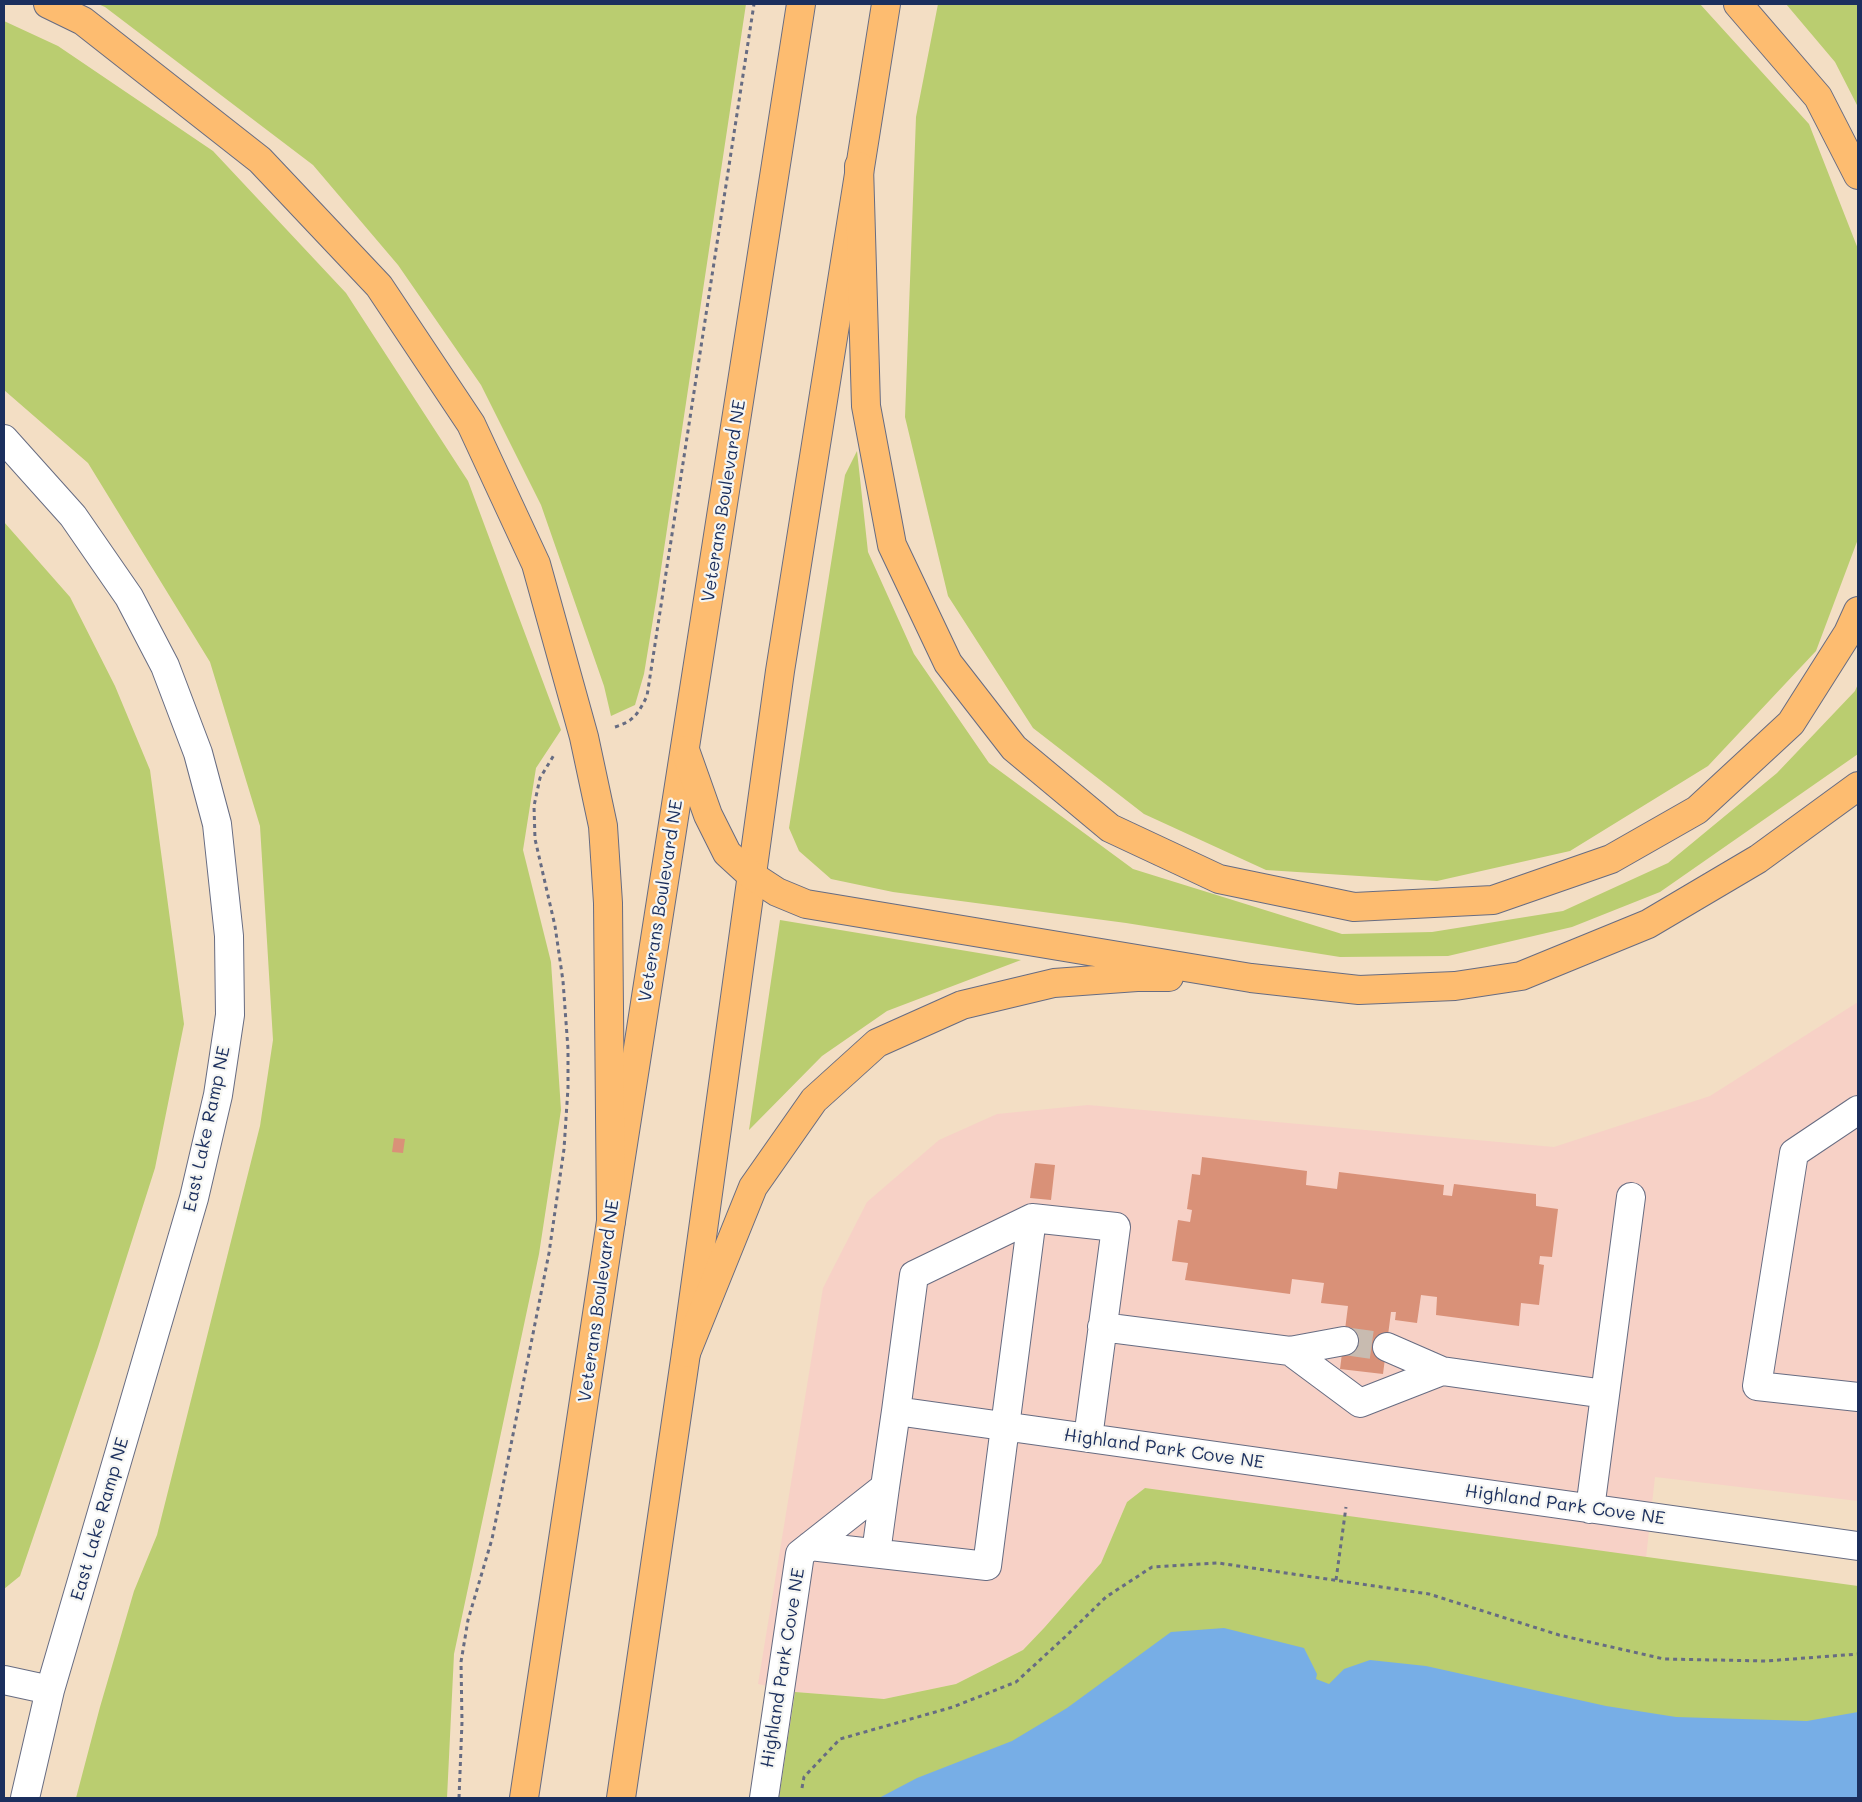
<!DOCTYPE html>
<style>
body{margin:0}
#map{position:relative;width:1862px;height:1802px;overflow:hidden;background:#f3dec4;font-family:Mali,sans-serif}
canvas{display:block}
.frame{position:absolute;inset:0;border:5px solid #1b2f5e;pointer-events:none}
</style>
<div id="map">
<canvas width="1862" height="1802"></canvas>
<div class="frame"></div>
</div>
<script>
const c = document.querySelector('canvas').getContext('2d');
c.lineJoin = 'round';
function fillPath(path, color) { c.fillStyle = color; c.fill(path, 'evenodd'); }
function strokePath(path, color, width, dash) { c.strokeStyle = color; c.lineWidth = width; c.lineCap = dash ? 'butt' : 'round'; c.setLineDash(dash || []); c.stroke(path); }
function drawText(font, color, halo, rows, align = 'center') {
  c.font = font + ' Mali,sans-serif'; c.lineWidth = 4.5; c.setLineDash([]); c.textBaseline = 'middle'; c.strokeStyle = halo; c.fillStyle = color; for (const [text, x, y, turn = 0] of rows) {
    c.save(); c.translate(x, y); c.rotate((+turn || 0) * Math.PI / 180); c.textAlign = isNaN(turn) ? turn : align; if (halo) c.strokeText(text, 0, 0); c.fillText(text, 0, 0); c.restore();
  }
}
fillPath(new Path2D(`
 M1858 1002V1501L1655 1477 1646 1558 1145 1488 1127 1502 1101 1563 1044 1628 1023 1650 956 1684 884 1699 795 1692 758 1684 823 1288 867 1202 939 1140 997 1114 1088 1105 1554 1147 1710 1096Z`), '#f7d1c6');
fillPath(new Path2D(`
 M98 4H746L658 589 644 674 635 705 611 716 604 686 541 505 481 385 398 265 313 165 105 7Z
 M938 4H1700L1809 124 1858 249V539L1816 651 1708 766 1570 851 1437 881 1266 870 1144 814 1033 728 948 596 905 417 916 117Z
 M1786 4H1858V107L1835 62Z
 M4 21 58 46 213 151 346 293 468 481 561 730 536 768 523 850 551 962 561 1110 539 1254 454 1654 447 1798H76L100 1707 134 1591 157 1535 260 1126 273 1040 260 826 210 662 88 463 4 390Z
 M857 451 868 552 914 654 989 763 1133 869 1342 934 1432 932 1563 911 1668 863 1777 773 1855 691 1858 684V754L1660 892 1572 927 1448 956 1340 957 1126 923 893 892 831 879 799 851 789 828 845 475Z
 M4 522 70 597 115 686 150 770 184 1024 155 1168 98 1347 20 1576 4 1589Z
 M780 920 1021 960 887 1011 822 1056 749 1130Z
 M1145 1488 1858 1586V1798H779L795 1692 884 1699 956 1684 1023 1650 1044 1628 1101 1563 1127 1502Z`), '#bacd70');
fillPath(new Path2D(`
 M1224 1628 1304 1648 1317 1674 1316 1679 1329 1684 1344 1669 1370 1660 1426 1666 1606 1706 1676 1717 1807 1721 1858 1712V1798H879L917 1778 1012 1741 1067 1708 1171 1632Z`), '#77aee6');
fillPath(new Path2D(`
 M394 1138 405 1139 403 1153 392 1152Z
 M1202 1157 1307 1171 1306 1185 1337 1189 1339 1172 1444 1185 1443 1195 1452 1196 1454 1184 1536 1194V1206L1558 1209 1552 1257 1540 1256 1539 1264 1544 1265 1539 1305 1521 1303 1519 1326 1436 1315 1437 1297 1421 1295 1417 1323 1395 1320 1396 1312H1391L1383 1374 1340 1369 1348 1306 1321 1303 1324 1283 1292 1279 1290 1294 1185 1280 1188 1263 1172 1261 1178 1220 1190 1222 1192 1210 1187 1209 1192 1174 1200 1175Z
 M1035 1163 1055 1165 1051 1200 1030 1198Z`), '#d99178');
strokePath(new Path2D(`
 M1344 1341 1387 1347`), '#c8bbb0', 28, [28, 14]);
const minor = new Path2D(`
 M4 439 73 516 129 597 165 666 198 753 217 824 229 936 230 1015 218 1095 194 1198 50 1690 25 1798
 M1858 1110 1794 1153 1757 1386 1858 1397
 M1102 1327 1290 1351 1344 1341
 M1387 1347 1442 1371 1605 1394
 M1290 1351 1360 1403 1442 1371
 M896 1411 914 1275 1032 1218 1116 1227 1088 1438
 M1590 1509 1631 1197
 M810 1546 987 1566 1032 1218
 M876 1553 885 1487
 M4 1680 50 1690
 M764 1798 800 1554 885 1487 896 1411 1858 1546`);
const major = new Path2D(`
 M524 1798 611 1221 801 4
 M621 1798 686 1353 780 671 886 4`);
const highway = new Path2D(`
 M48 4 83 21 260 160 379 286 471 424 536 564 584 737 603 826 608 903 611 1221
 M1738 4 1818 97 1858 175
 M859 166 866 406 892 545 948 663 1014 748 1110 828 1219 879 1354 907 1493 900 1611 859 1697 810 1791 723 1848 633 1858 611
 M685 750 708 815 727 853 751 875 777 892 806 904 1251 978 1359 990 1455 986 1521 976 1648 924 1758 859 1858 786
 M686 1353 753 1187 814 1100 877 1043 962 1005 1054 983 1137 977H1169`);
strokePath(minor, '#676c82', 30);
strokePath(major, '#676c82', 30);
strokePath(highway, '#676c82', 30);
strokePath(new Path2D(`
 M615 727C634 721 638 714 647 696L754 4
 M1336 1580 1346 1507
 M802 1788 804 1777 840 1739 953 1707 1016 1682 1065 1637 1106 1597 1152 1567 1218 1563 1429 1594 1559 1635 1664 1659 1766 1661 1858 1654
 M459 1798 462 1722 461 1662 468 1620 492 1539 504 1480 549 1253 564 1149 568 1088V1049L563 981 555 926 535 839 534 806 540 778 554 755`), '#676c82', 3, [4, 4]);
strokePath(minor, '#fff', 28);
strokePath(major, '#fdbc70', 28);
strokePath(highway, '#fdbc70', 28);
drawText('18px', '#1b2f5e', '#f6f6f2', [
 ["Veterans Boulevard NE",724,501,-81],
 ["Veterans Boulevard NE",661,901,-81],
 ["East Lake Ramp NE",207,1129,-78],
 ["Veterans Boulevard NE",599,1301,-82],
 ["Highland Park Cove NE",1164,1449,8],
 ["Highland Park Cove NE",1565,1505,8],
 ["East Lake Ramp NE",100,1519,-74],
 ["Highland Park Cove NE",783,1668,-81]
]);
</script>
